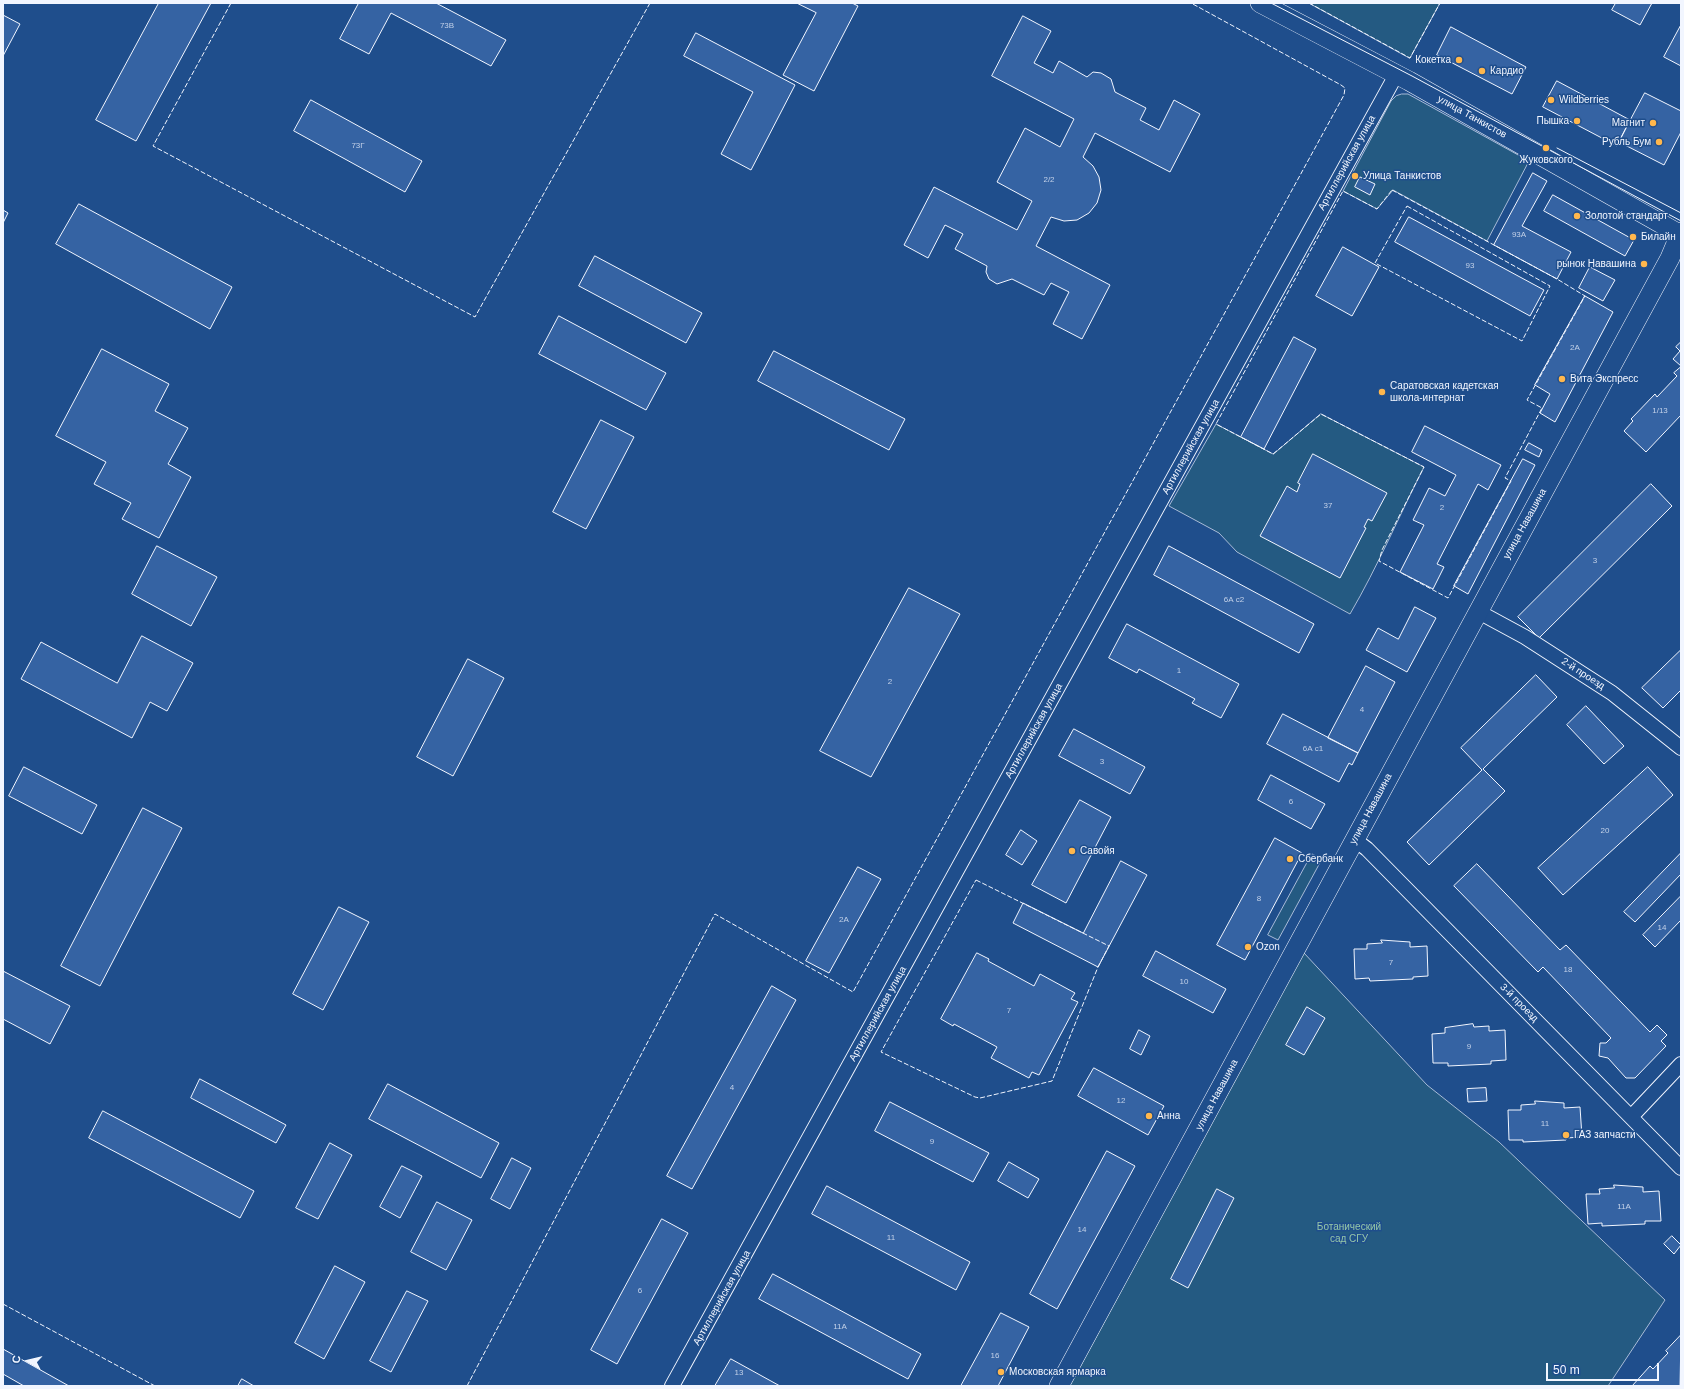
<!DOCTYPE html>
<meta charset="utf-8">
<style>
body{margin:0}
#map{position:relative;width:1684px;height:1389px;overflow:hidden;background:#1f4e8c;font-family:Arial,sans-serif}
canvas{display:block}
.frame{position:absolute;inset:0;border:4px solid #f2f6ff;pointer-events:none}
.north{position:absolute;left:8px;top:1341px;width:40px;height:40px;-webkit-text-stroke:3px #1f4e8c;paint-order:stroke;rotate:278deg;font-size:11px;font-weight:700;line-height:16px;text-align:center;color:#f2f6ff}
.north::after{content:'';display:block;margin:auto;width:14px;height:18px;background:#f2f6ff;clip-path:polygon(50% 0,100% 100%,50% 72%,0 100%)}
.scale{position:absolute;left:1546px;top:1363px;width:113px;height:18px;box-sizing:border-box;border:2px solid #f2f6ff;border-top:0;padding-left:5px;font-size:12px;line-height:14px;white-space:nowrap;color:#f2f6ff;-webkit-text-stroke:3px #1f4e8c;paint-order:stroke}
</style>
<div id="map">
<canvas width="1684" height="1389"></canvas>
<div class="frame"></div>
<div class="north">С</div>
<div class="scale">50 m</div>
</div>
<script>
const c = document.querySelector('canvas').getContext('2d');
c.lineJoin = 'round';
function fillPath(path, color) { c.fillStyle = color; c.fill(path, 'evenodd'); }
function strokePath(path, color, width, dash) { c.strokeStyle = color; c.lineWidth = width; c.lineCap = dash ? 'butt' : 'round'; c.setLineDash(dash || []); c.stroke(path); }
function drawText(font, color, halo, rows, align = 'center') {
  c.font = font + ' Arial,sans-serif'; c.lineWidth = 3; c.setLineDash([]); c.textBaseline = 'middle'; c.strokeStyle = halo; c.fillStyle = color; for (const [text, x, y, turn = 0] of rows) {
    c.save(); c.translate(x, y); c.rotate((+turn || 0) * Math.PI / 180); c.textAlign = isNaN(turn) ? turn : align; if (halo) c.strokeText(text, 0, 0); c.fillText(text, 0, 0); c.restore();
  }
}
const green = new Path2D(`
 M1309 3H1440L1410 58Z
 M1402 94H1408L1529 161 1487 241 1393 190 1377 209 1343 191 1391 101 1396 96Z
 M1321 414 1424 467C1399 516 1378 566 1350 614L1237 552 1219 533 1169 506 1216 424 1273 454Z
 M1312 854 1322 859 1278 940 1268 935Z
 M1304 953 1427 1085 1499 1142 1665 1300 1608 1386H1070Z`);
fillPath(green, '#245a82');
strokePath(green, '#a8bbd7', 1);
const building = new Path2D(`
 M159 3H211L136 141 96 120Z
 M359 3H436L506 40 491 66 391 13 369 54 340 39Z
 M797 3H852L858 6 814 91 783 75 816 13Z
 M1616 3H1652L1640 25 1612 10Z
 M3 15 20 24 3 56Z
 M1023 16 1051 31 1034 63 1053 73 1059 61 1087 77 1093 72 1101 73 1111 79 1115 92 1146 108 1140 120 1159 130 1174 100 1200 114 1170 172 1095 133 1083 157 1093 166 1099 177 1101 190 1097 203 1089 213 1077 220 1064 221 1051 217 1036 246 1110 285 1082 339 1053 324 1069 292 1051 283 1044 295 1012 279 997 284 989 279 986 272 987 266 955 249 963 234 945 225 928 258 904 245 934 187 1017 230 1032 201 997 182 1025 128 1060 147 1074 119 992 76Z
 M1681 25V66L1664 57Z
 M1451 27 1526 67 1512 94 1437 55Z
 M696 33 795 85 751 170 721 154 753 92 684 56Z
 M1557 81 1630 120 1617 146 1543 107Z
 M1645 93 1681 111V132L1664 165 1619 142Z
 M311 100 422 161 405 192 294 131Z
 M1533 173 1547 181 1522 226 1571 252 1557 279 1494 245Z
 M1360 177 1375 184 1370 195 1355 187Z
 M1553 195 1634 240 1625 256 1544 211Z
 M79 204 232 287 210 329 56 244Z
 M3 210 8 213 3 223Z
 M1409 217 1544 290 1530 316 1395 242Z
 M1343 247 1379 267 1352 316 1316 296Z
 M595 256 702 313 686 343 579 286Z
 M1590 267 1615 280 1603 301 1579 288Z
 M1585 296 1613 312 1555 422 1540 413 1550 394 1535 385Z
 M559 316 666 373 646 410 539 354Z
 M1294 337 1316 349 1264 449 1241 437Z
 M1681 342V366L1673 359 1680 351 1676 347Z
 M102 349 169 384 155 411 188 428 168 464 191 477 159 538 122 519 131 503 94 484 106 462 56 436Z
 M774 351 905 419 889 450 758 381Z
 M1681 367V415L1646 452 1624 431 1633 421 1631 419 1655 394 1657 397 1677 376 1674 373Z
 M601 420 634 437 586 529 553 512Z
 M1425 426 1501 465 1488 490 1478 484 1437 564 1444 567 1433 589 1400 572 1424 525 1413 520 1429 488 1445 496 1456 475 1412 452Z
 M1529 443 1542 450 1539 457 1525 450Z
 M1313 454 1387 493 1372 521 1368 519 1364 527 1366 528 1340 578 1260 536 1287 486 1297 492 1300 484 1298 483Z
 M1523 459 1535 465 1468 594 1454 586Z
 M1651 484 1672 506 1539 638 1518 617Z
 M157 546 217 577 191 626 132 594Z
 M1169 546 1314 624 1299 653 1154 575Z
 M909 588 960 614 871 777 820 751Z
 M1415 607 1436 618 1407 672 1366 650 1378 628 1398 639Z
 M1127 624 1239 684 1221 718 1192 703 1195 699 1139 669 1137 673 1109 658Z
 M142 636 193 663 167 711 150 702 132 738 21 679 41 642 117 683Z
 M1681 650V690L1663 708 1642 688Z
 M468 659 504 678 453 776 417 757Z
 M1366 666 1395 682 1358 753 1328 738Z
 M1536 675 1557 697 1483 769 1505 791 1429 865 1407 842 1482 770 1461 748Z
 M1586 706 1624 746 1604 764 1567 725Z
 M1283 714 1358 753 1352 765 1349 763 1339 782 1267 744Z
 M1074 729 1145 767 1130 794 1059 756Z
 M24 767 97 805 82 834 9 796Z
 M1648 767 1673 795 1563 895 1538 868Z
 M1271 775 1325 804 1311 829 1258 800Z
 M1080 800 1111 817 1066 903 1032 885Z
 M143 808 182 828 100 986 61 966Z
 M1021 830 1037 841 1022 865 1006 855Z
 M1275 838 1302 853 1245 960 1217 945Z
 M1681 853V874L1635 922 1624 912Z
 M1121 861 1147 875 1098 967 1013 923 1023 903 1083 933Z
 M1477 864 1560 950 1566 945 1650 1032 1657 1025 1667 1035 1661 1041 1666 1046 1635 1078H1626L1608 1058 1599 1056 1600 1043H1606L1611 1038 1543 967 1538 972 1454 886Z
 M858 867 881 879 829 973 806 961Z
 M1681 896V920L1655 947 1643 935Z
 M339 907 369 922 323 1010 293 994Z
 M1381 940 1410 942V947L1427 946 1428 976 1413 977V979L1370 981 1369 978 1355 979 1354 949H1367V944L1382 943Z
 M1156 951 1226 989 1213 1013 1143 976Z
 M977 953 989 959 988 961 1034 986 1040 974 1075 993 1071 999 1078 1002 1039 1075 1032 1072 1029 1078 991 1058 997 1047 954 1024 953 1026 941 1019Z
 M3 971 70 1006 50 1044 3 1019Z
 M772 986 796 1000 692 1189 667 1176Z
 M1307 1007 1325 1018 1304 1055 1286 1045Z
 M1473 1024 1474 1027 1489 1026V1031L1505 1030 1506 1060 1491 1061V1064L1448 1066V1063H1433L1432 1034 1445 1033V1028Z
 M1139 1030 1150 1036 1141 1055 1130 1049Z
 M1094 1068 1164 1106 1148 1135 1078 1096Z
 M200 1079 286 1125 276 1143 191 1098Z
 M388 1084 499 1143 481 1178 369 1119Z
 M1486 1088 1487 1101 1468 1102 1467 1089Z
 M1535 1101 1564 1103V1108L1580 1107 1582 1137 1566 1138V1140L1523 1142V1140H1509L1508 1110H1521V1105L1535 1104Z
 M890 1102 989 1153 973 1182 875 1131Z
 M103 1111 254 1191 240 1218 89 1138Z
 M330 1143 352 1155 318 1219 296 1208Z
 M1107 1151 1135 1166 1057 1309 1030 1294Z
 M512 1158 531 1168 510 1209 491 1199Z
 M1009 1162 1039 1179 1028 1198 998 1181Z
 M402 1166 422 1176 400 1218 380 1207Z
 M1614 1185 1643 1187V1192L1659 1191 1661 1221H1645V1224L1602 1226V1223L1588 1224 1586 1194H1600L1599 1189 1614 1188Z
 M827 1186 970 1262 956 1290 812 1214Z
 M1217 1189 1234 1198 1188 1288 1171 1279Z
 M437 1202 472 1220 446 1270 411 1252Z
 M662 1219 688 1233 617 1364 591 1350Z
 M1672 1236 1681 1245 1674 1254 1664 1244Z
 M335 1266 365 1282 324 1359 295 1343Z
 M773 1274 921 1354 908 1379 759 1299Z
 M407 1291 428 1301 391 1372 370 1361Z
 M1001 1313 1029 1327 998 1386H961Z
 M1681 1335 1680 1386H1632L1650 1366 1653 1369 1668 1353 1666 1351Z
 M3 1349 69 1386H24L3 1374Z
 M731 1359 780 1386H715Z
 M242 1379 254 1386H238Z`);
fillPath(building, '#3563a3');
strokePath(building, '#f2f6ff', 1);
const minor = new Path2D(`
 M1477 611 1525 637 1612 693 1681 748
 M1355 840 1367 849 1681 1168
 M1631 1117 1681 1064
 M672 1386 1396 75`);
const secondary = new Path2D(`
 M1260 3 1409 81 1681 235
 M1059 1386 1632 328 1670 258 1681 232`);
strokePath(minor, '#f2f6ff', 16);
strokePath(secondary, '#f2f6ff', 20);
strokePath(minor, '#1f4e8c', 14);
strokePath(secondary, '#1f4e8c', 19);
strokePath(new Path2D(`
 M1271 3 1412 76 1681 221
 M1557 148 1681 213`), '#f2f6ff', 1);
strokePath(new Path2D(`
 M231 3 153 146 475 317 650 3
 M1309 3 1410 58 1440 3
 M1392 190 1557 279 1585 296 1527 400 1542 408 1505 478 1511 481 1448 598 1379 561 1382 550 1424 467 1321 414 1273 454 1216 424 1343 191 1377 209Z
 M1407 206 1550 286 1522 341 1375 263Z
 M976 880 1109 946 1098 967 1052 1081 980 1098 975 1097 881 1052Z
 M3 1304 155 1386
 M467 1386 715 914 853 992 1344 95 1345 88 1341 85 1191 3`), '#f2f6ff', 1, [5, 2]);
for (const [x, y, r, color] of [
 [1459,60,4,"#ffb74d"],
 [1482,71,4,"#ffb74d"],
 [1551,100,4,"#ffb74d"],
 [1577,121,4,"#ffb74d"],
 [1653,123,4,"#ffb74d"],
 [1659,142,4,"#ffb74d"],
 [1546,148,4,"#ffb74d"],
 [1355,176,4,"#ffb74d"],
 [1577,216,4,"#ffb74d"],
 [1633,237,4,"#ffb74d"],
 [1644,264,4,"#ffb74d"],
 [1562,379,4,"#ffb74d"],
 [1382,392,4,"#ffb74d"],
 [1072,851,4,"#ffb74d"],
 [1290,859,4,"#ffb74d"],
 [1248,947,4,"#ffb74d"],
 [1149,1116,4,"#ffb74d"],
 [1566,1135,4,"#ffb74d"],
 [1001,1372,4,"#ffb74d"]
]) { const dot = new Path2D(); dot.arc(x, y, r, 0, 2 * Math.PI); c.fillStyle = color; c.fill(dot); strokePath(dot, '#1f4e8c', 1.5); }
drawText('8px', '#c3d1e8', null, [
 ["73В",447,26],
 ["73Г",358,146],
 ["2/2",1049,180],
 ["93А",1519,235],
 ["93",1470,266],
 ["2А",1575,348],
 ["1/13",1660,411],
 ["37",1328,506],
 ["2",1442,508],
 ["3",1595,561],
 ["6А с2",1234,600],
 ["1",1179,671],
 ["2",890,682],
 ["4",1362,710],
 ["6А с1",1313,749],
 ["3",1102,762],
 ["6",1291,802],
 ["20",1605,831],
 ["8",1259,899],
 ["2А",844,920],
 ["14",1662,928],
 ["7",1391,963],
 ["18",1568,970],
 ["10",1184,982],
 ["7",1009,1011],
 ["9",1469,1047],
 ["4",732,1088],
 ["12",1121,1101],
 ["11",1545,1124],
 ["9",932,1142],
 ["11А",1624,1207],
 ["14",1082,1230],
 ["11",891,1238],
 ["6",640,1291],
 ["11А",840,1327],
 ["16",995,1356],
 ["13",739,1373]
]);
drawText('10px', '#f2f6ff', '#1f4e8c', [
 ["Кокетка",1451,60,"right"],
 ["Кардио",1490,71],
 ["Wildberries",1559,100],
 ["Пышка",1569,121,"right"],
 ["Магнит",1645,123,"right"],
 ["Рубль Бум",1651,142,"right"],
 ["Жуковского",1546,160,"center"],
 ["Улица Танкистов",1363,176],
 ["Золотой стандарт",1585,216],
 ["Билайн",1641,237],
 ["рынок Навашина",1636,264,"right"],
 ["Вита Экспресс",1570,379],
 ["Саратовская кадетская",1390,386],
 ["школа-интернат",1390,398],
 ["Савойя",1080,851],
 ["Сбербанк",1298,859],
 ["Ozon",1256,947],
 ["Анна",1157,1116],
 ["ГАЗ запчасти",1574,1135],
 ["Московская ярмарка",1009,1372]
], 'left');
drawText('10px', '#f2f6ff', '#1f4e8c', [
 ["улица Танкистов",1472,117,29],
 ["Артиллерийская улица",1347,163,-61],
 ["Артиллерийская улица",1191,447,-61],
 ["улица Навашина",1525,524,-61],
 ["2-й проезд",1583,674,33],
 ["Артиллерийская улица",1034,731,-61],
 ["улица Навашина",1371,809,-62],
 ["3-й проезд",1519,1003,45],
 ["Артиллерийская улица",878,1014,-61],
 ["улица Навашина",1217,1095,-62],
 ["Артиллерийская улица",722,1298,-61]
]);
drawText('10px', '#97c8a6', '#1f4e8c', [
 ["Ботанический",1349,1227],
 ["сад СГУ",1349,1239]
]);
</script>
